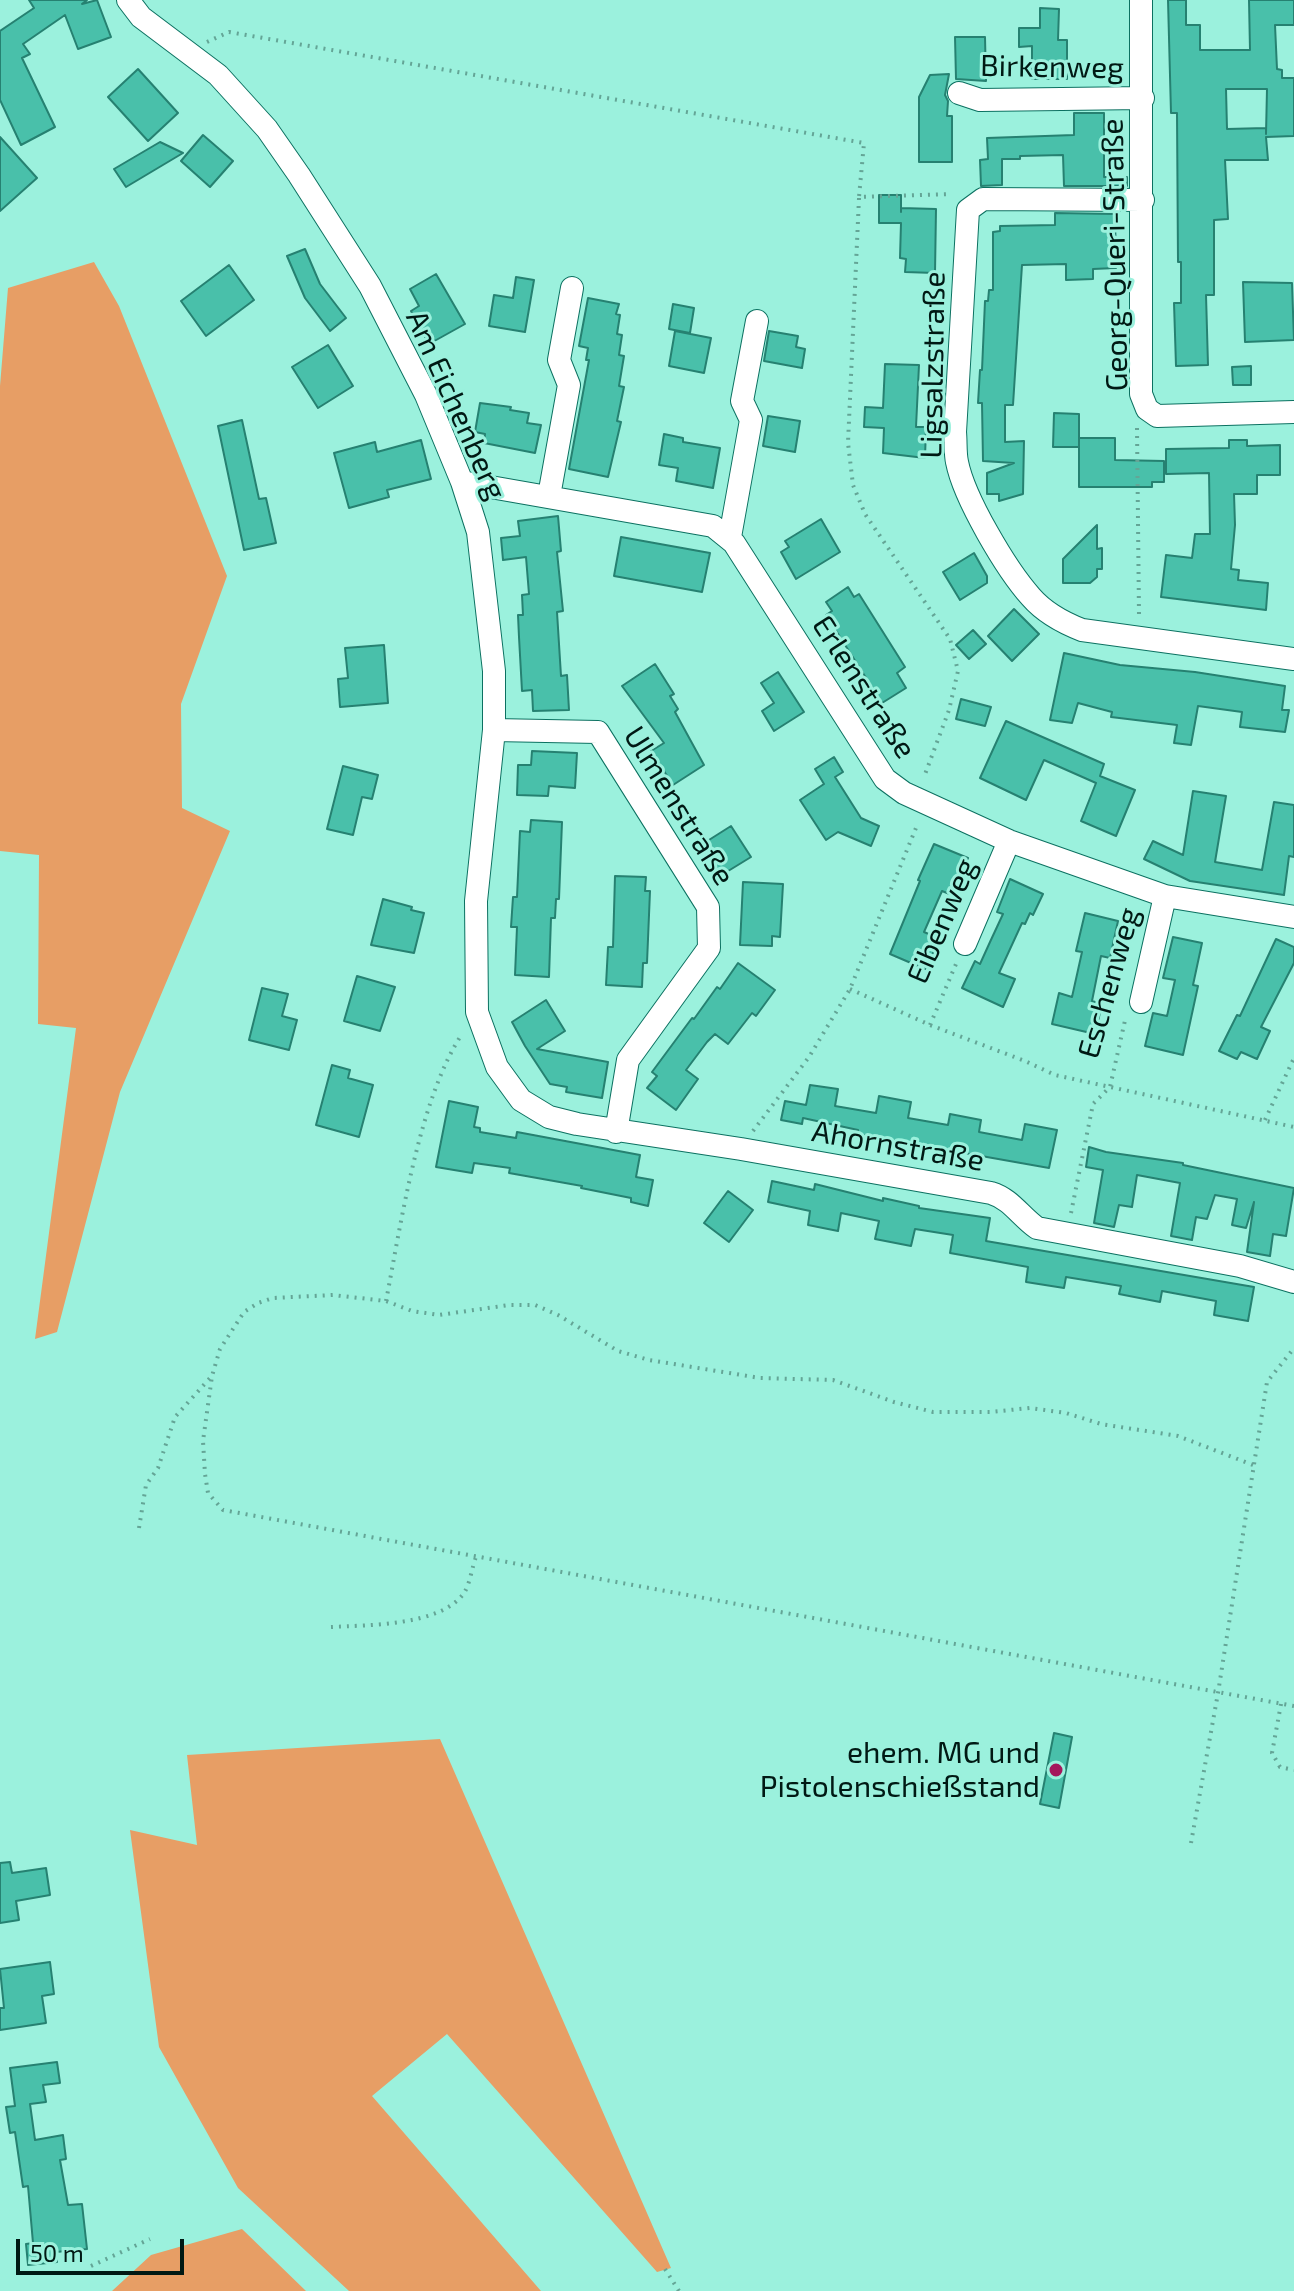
<!DOCTYPE html>
<meta charset="utf-8">
<style>
body{margin:0}
#map{position:relative;width:1294px;height:2291px;overflow:hidden;background:#9bf1dd;font-family:"Exo 2",sans-serif}
canvas{display:block}
.scale{position:absolute;left:16px;top:2239px;width:168px;height:36px;box-sizing:border-box;border:4px solid #001914;border-top:0;padding-left:10px;font-size:24px;line-height:28px;white-space:nowrap;color:#001914;-webkit-text-stroke:6px #9bf1dd;paint-order:stroke}
</style>
<div id="map">
<canvas width="1294" height="2291"></canvas>
<div class="scale">50 m</div>
</div>
<script>
const c = document.querySelector('canvas').getContext('2d');
c.lineJoin = 'round';
function fillPath(path, color) { c.fillStyle = color; c.fill(path, 'evenodd'); }
function strokePath(path, color, width, dash) { c.strokeStyle = color; c.lineWidth = width; c.lineCap = dash ? 'butt' : 'round'; c.setLineDash(dash || []); c.stroke(path); }
function drawText(font, color, halo, rows, align = 'center') {
  c.font = font + ' "Exo 2",sans-serif'; c.lineWidth = 6; c.setLineDash([]); c.textBaseline = 'middle'; c.strokeStyle = halo; c.fillStyle = color; for (const [text, x, y, turn = 0] of rows) {
    c.save(); c.translate(x, y); c.rotate((+turn || 0) * Math.PI / 180); c.textAlign = isNaN(turn) ? turn : align; if (halo) c.strokeText(text, 0, 0); c.fillText(text, 0, 0); c.restore();
  }
}
fillPath(new Path2D(`
 M94 262 119 306 227 576 181 704 182 808 230 831 120 1092 57 1332 35 1339 76 1028 38 1024 39 855 0 851V386L8 288Z
 M440 1739 671 2268 657 2272 447 2034 372 2096 541 2291H349L238 2188 159 2047 130 1830 197 1845 187 1755Z
 M242 2229 306 2291H112L151 2255Z`), '#e79e65');
const building = new Path2D(`
 M29 0H87L82 4 97 0 111 37 78 49 65 15 23 44 30 54 22 58 55 127 21 145 0 100V31L34 8Z
 M1168 0H1186V25H1200V50H1250L1249 0H1294V25H1275L1277 69 1282 70V78H1294V136L1266 137 1268 160H1225L1228 219 1214 220V295H1206L1208 365 1176 366 1174 303H1181V262H1178L1177 113H1171ZM1226 89H1267L1266 134V128L1227 129Z
 M1040 8 1059 9 1058 40H1067V79H1032V46L1019 47V28H1040Z
 M955 37H985L986 81 956 79Z
 M138 69 178 113 148 141 108 97Z
 M949 74 945 95 948 101 947 116H952V162H919V97L930 75Z
 M1074 113H1104V177H1127V186H1064L1063 155 1020 156V159H1002V185L981 186 980 160 988 159 987 138 1074 135Z
 M203 135 233 161 210 187 181 161Z
 M0 137 37 178 0 211Z
 M160 142 183 153 126 187 114 169Z
 M879 195H901V212V208L936 209 935 273 905 272 906 259 900 258 901 223H879Z
 M1055 213 1115 214 1116 268 1093 269V279L1066 280V264L1022 265 1013 405H1005V442L1024 441 1023 494 999 501V494H987V473L1014 463 983 461 982 403H978L980 370H982L985 301H988L989 290H993V232L1000 231V226L1055 225Z
 M305 249 320 284 346 318 330 331 305 298 287 256Z
 M229 265 254 300 206 336 181 301Z
 M436 274 465 324 429 344 411 311 419 306 410 289Z
 M516 277 534 280 525 332 489 326 494 295 513 298Z
 M1243 282 1292 283 1294 340 1245 342Z
 M588 298 619 304 616 314 620 315 617 334 622 335 619 355 624 356 619 386 624 387 617 421 621 422 608 477 569 469 589 360H586L588 348 579 346Z
 M673 304 694 308 690 333 669 329Z
 M675 331 711 338 704 373 669 366Z
 M769 331 798 336 796 347 805 349 802 368 764 361Z
 M328 345 353 386 318 408 292 367Z
 M885 364 919 365 916 427H926L925 458 883 453 884 428 864 427 865 407 883 408Z
 M1251 366V385H1233L1232 367Z
 M480 403 511 407 510 410 529 413 527 423 541 425 535 453 484 443 485 434 475 432Z
 M1054 413 1079 414V447H1053Z
 M768 416 800 421 795 452 763 446Z
 M242 420 259 499 266 498 276 543 244 550 218 426Z
 M664 434 683 438V442L720 448 713 488 676 481 678 468 659 465Z
 M1079 438H1115V460L1164 461V482H1152V487H1079Z
 M421 440 431 479 387 490 389 497 349 508 334 453 375 442 377 452Z
 M1229 440H1247V446L1280 445V475H1257V494H1234L1235 525 1231 569 1239 570 1238 580 1268 583 1266 610 1161 597 1166 555 1192 558 1195 534H1210L1209 473 1166 474V449L1229 448Z
 M558 516 561 551 557 552 563 611 557 612 561 676 567 675 569 710 533 711 532 690 522 691 519 637 518 615H523L522 595 529 594 526 557 503 560 501 538 520 536 518 521Z
 M821 519 840 552 796 579 781 552 789 547 785 541Z
 M1097 525V549L1102 548V569H1097V577L1090 583H1063V559Z
 M621 537 710 553 702 592 614 576Z
 M974 553 987 576V583L960 600 943 572Z
 M848 587 854 597 859 594 905 667 897 673 906 688 882 703 826 615 832 611 826 602Z
 M1014 609 1039 634 1012 661 988 636Z
 M973 630 986 644 969 659 956 645Z
 M384 645 388 703 340 707 338 679 348 678 345 648Z
 M1064 653 1120 665 1195 672 1285 686 1282 710H1289L1285 732 1240 727 1242 712 1198 706 1191 745 1174 743 1177 725 1111 717 1112 712 1078 703 1072 723 1050 720Z
 M655 664 674 694 670 696 678 709 675 712 704 765 673 785 651 751 664 743 622 686Z
 M778 672 804 712 774 731 762 711 774 703 761 683Z
 M961 699 991 707 985 726 956 719Z
 M1006 721 1104 764 1100 776 1135 790 1116 836 1081 821 1096 783 1044 760 1026 800 980 778Z
 M532 751 577 753 575 788 549 786 548 796 517 795 518 765H531Z
 M834 757 843 772 835 777 861 818 879 826 871 846 838 832 826 840 800 800 824 784 815 769Z
 M343 766 378 775 372 799 362 797 353 835 327 829Z
 M1193 791 1226 796 1215 862 1262 870 1274 802 1294 805V857L1289 856 1284 895 1190 881 1144 859 1153 841 1183 855Z
 M531 820 562 822 559 899H556L555 918H551L549 977 515 975 517 927H511L513 897H517L520 831 530 832Z
 M731 826 751 857 720 876 701 845Z
 M934 844 968 858 952 895 942 891 924 932 940 939 925 969 890 954 920 881 918 880Z
 M615 876 646 877 645 891H650L647 963H643L642 987 606 985 608 947H613Z
 M1010 879 1043 894 1033 915 1030 913 1025 924 1022 923 999 973 1015 979 1003 1007 962 988 975 961 980 964 990 942 1003 914 997 912Z
 M743 882 783 884 780 937 772 936V946L740 945Z
 M383 899 412 907 411 910 424 913 414 953 371 945Z
 M1085 913 1118 921 1110 958 1101 956 1092 1001 1102 1004 1095 1034 1052 1024 1059 993 1072 997 1082 952 1076 951Z
 M1173 937 1202 943 1193 985 1198 986 1183 1055 1145 1046 1153 1013 1167 1016 1175 980 1163 978Z
 M1276 939 1294 947V963L1261 1027 1270 1031 1257 1059 1241 1052 1237 1059 1219 1051 1237 1015 1240 1016Z
 M738 963 775 990 756 1016 752 1013 728 1044 715 1034 707 1042 686 1070 698 1079 676 1110 647 1088 657 1076 652 1072 692 1018 694 1019 717 987 720 989Z
 M357 976 395 987 380 1031 344 1021Z
 M262 988 288 994 282 1016 297 1020 289 1050 249 1040Z
 M546 1000 565 1031 537 1049 608 1062 602 1098 566 1092 567 1087 550 1084 525 1046 512 1022Z
 M332 1065 350 1070 348 1078 373 1085 359 1137 316 1125Z
 M810 1085 838 1089 835 1106 876 1113 879 1096 911 1102 908 1118 948 1125 950 1114 981 1120 979 1132 1022 1140 1025 1124 1057 1130 1049 1168 857 1134 858 1130 803 1118 802 1124 781 1120 785 1101 806 1105Z
 M449 1101 478 1107 474 1127 480 1128V1132L516 1138 517 1132 640 1155 636 1177 653 1180 648 1206 631 1202V1198L581 1188 582 1186 509 1173 510 1168 474 1163 472 1173 436 1167Z
 M1089 1147 1106 1152 1183 1163V1165L1294 1188 1286 1236 1273 1234 1270 1256 1247 1252 1254 1202 1246 1228 1232 1225 1237 1199 1215 1195 1207 1219 1196 1217 1192 1240 1171 1236 1180 1183 1137 1175 1132 1207 1119 1205 1114 1227 1094 1223 1103 1170 1086 1167Z
 M772 1181 814 1190 815 1184 883 1201V1198L919 1206V1208L990 1218 986 1241 1254 1287 1248 1321 1214 1315 1216 1301 1162 1291 1160 1302 1119 1294 1121 1286 1066 1277 1064 1288 1026 1282 1028 1267 950 1253 953 1235 915 1229 911 1246 875 1239 879 1221 841 1213 838 1231 808 1225 810 1211 768 1202Z
 M728 1191 753 1210 729 1242 704 1223Z
 M1054 1733 1072 1737 1059 1808 1040 1804Z
 M10 1862 12 1873 46 1868 50 1895 16 1901 19 1920 0 1923V1863Z
 M50 1962 54 1994 42 1996 46 2023 0 2030V2008H4L0 1969Z
 M57 2062 60 2083 43 2085 46 2102 30 2104 35 2140 63 2135 66 2159 60 2160 68 2205 82 2204 87 2249 56 2252 57 2262 28 2265 26 2244 33 2243 28 2186 23 2187 15 2132 10 2133 6 2107 15 2106 10 2068Z`);
fillPath(building, '#49c0aa');
strokePath(building, '#268171', 2);
const minor = new Path2D(`
 M128 0 141 17 218 75 267 129 299 175 370 286 426 395 462 482 478 532 494 671V730L476 901 477 1012 497 1067 521 1100 549 1117 577 1124 741 1149 991 1193C1011 1199 1020 1216 1037 1228L1240 1266 1294 1282
 M1141 0V394L1147 409 1157 416 1294 412
 M959 93 980 100 1143 98
 M1143 200 983 199 968 210 955 432C956 442 955 453 957 462 964 498 1006 569 1031 597 1044 612 1064 623 1082 630L1294 659
 M462 482 713 526 734 543 885 779 904 793 1009 841 1165 896 1294 917
 M549 496 569 385 559 360 572 288
 M730 537 751 420 742 401 757 321
 M494 730 598 732 708 907 709 948 628 1060 616 1132
 M965 944 1009 841
 M1141 1002 1165 896`);
strokePath(minor, '#0c7161', 24);
strokePath(new Path2D(`
 M207 42 229 32 864 143 859 197 951 194
 M859 198 848 443 853 485 865 514 950 639 958 671 949 710 924 777
 M1137 428 1139 615
 M850 989 930 1025 1025 1061 1055 1075 1294 1127
 M930 1025 956 964
 M1265 1120 1294 1058
 M753 1131 809 1057 850 989 918 823
 M1071 1213 1093 1104 1110 1087 1126 1016
 M386 1301C401 1224 419 1099 462 1034
 M1253 1465 1178 1436 1101 1424 1066 1413 1030 1408 990 1412H933L894 1402 833 1380 760 1378 649 1360 618 1351 558 1315 535 1305H509L439 1315 412 1311 386 1301 333 1295 273 1298 258 1303 244 1312 220 1349 212 1376 203 1441 205 1474 208 1493 223 1510 1294 1706
 M139 1528 146 1485 158 1468 175 1417 210 1378
 M331 1627C368 1625 441 1626 464 1593 470 1584 472 1567 476 1557
 M1281 1704 1272 1753 1280 1767 1294 1770
 M1191 1843 1218 1693 1267 1382 1294 1348
 M91 2266 150 2239
 M665 2269 679 2291`), '#64a596', 4, [2, 6]);
strokePath(minor, '#fff', 22);
for (const [x, y, r, color] of [
 [1056,1770,8,"#a4175c"]
]) { const dot = new Path2D(); dot.arc(x, y, r, 0, 2 * Math.PI); c.fillStyle = color; c.fill(dot); strokePath(dot, '#9bf1dd', 3); }
drawText('30px', '#001914', '#9bf1dd', [
 ["Birkenweg",1052,67,1],
 ["Georg-Queri-Straße",1115,255,-91],
 ["Ligsalzstraße",933,365,-89],
 ["Am Eichenberg",456,405,66],
 ["Erlenstraße",864,687,57],
 ["Ulmenstraße",679,806,58],
 ["Eibenweg",942,921,-67],
 ["Eschenweg",1109,983,-74],
 ["Ahornstraße",898,1146,10]
]);
drawText('30px', '#001914', '#9bf1dd', [
 ["ehem. MG und",1040,1753],
 ["Pistolenschießstand",1040,1787]
], 'right');
</script>
